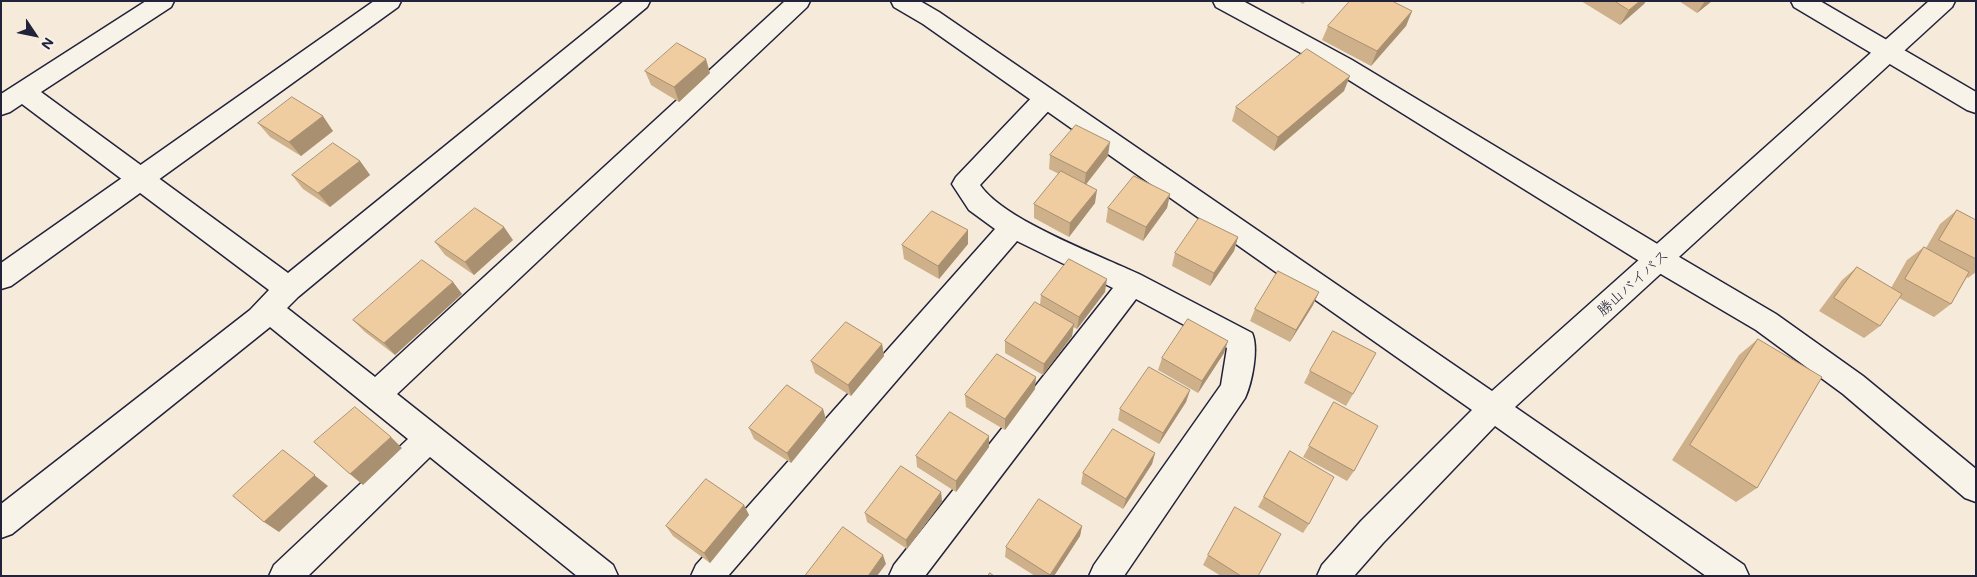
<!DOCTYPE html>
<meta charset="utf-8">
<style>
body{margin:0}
#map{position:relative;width:1977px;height:577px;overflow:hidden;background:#f6ebda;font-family:Mali,sans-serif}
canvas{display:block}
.frame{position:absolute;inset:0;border:2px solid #22223b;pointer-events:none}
.north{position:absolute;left:10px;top:10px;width:50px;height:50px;-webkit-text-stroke:4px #f7f3e8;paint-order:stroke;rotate:124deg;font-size:14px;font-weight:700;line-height:20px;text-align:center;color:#22223b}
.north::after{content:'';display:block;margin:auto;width:18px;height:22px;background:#22223b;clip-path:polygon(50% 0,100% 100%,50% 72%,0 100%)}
</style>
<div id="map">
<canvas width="1977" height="577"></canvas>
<div class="frame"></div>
<div class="north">N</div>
</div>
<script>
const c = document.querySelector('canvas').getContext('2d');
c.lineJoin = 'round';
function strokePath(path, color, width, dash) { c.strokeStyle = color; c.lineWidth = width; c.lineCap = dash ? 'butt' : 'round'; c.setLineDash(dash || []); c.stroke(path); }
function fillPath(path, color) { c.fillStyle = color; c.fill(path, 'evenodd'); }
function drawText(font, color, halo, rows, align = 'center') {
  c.font = font + ' Mali,"Klee One",sans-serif'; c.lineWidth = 5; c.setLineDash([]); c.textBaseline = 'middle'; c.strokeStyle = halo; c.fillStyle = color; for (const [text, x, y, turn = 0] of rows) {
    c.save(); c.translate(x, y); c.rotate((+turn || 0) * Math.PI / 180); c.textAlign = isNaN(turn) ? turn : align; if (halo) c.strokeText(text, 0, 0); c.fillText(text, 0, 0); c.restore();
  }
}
const street = new Path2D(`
 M146 1H174L171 7 41 92 288 273 624 1H650L647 7 298 297 287 308 375 377 785 1H810L807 7 397 394 613 565 618 576H577L430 457 308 576H269L274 565 408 439 270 327 12 534 1 538V504L250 310 269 290 22 104 10 112 1 115V94Z
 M1213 1H1243L1352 60 1669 251 1776 314 1863 376 1976 469V502L1965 498 1843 394 1756 330 1649 267 1336 72 1216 7Z
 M1791 1H1820L1976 92V113L1967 110 1794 7Z
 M1045 90 1054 93 1057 99 1054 105 980 185C1005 221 1099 255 1141 275 1178 294 1215 314 1252 333 1259 348 1252 383 1245 398L1124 576H1089L1094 565 1221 385 1227 348 1136 299 925 576H889L894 565 1113 288 1017 241 728 576H691L696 565 995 229 969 210 952 184 956 177 1036 93Z`);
const secondary = new Path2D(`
 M374 1H401L398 7 11 286 1 289V263Z
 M891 1H920L939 12 1492 391 1929 1H1955L1952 7 1515 407 1744 565 1749 576H1706L1495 426 1383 543 1354 576H1317L1322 565 1361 521 1472 410 923 24 894 7Z`);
strokePath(street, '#22223b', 3);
strokePath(secondary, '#22223b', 3);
fillPath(street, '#f7f3e8');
fillPath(secondary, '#f7f3e8');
fillPath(new Path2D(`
 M1298 1H1306L1303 4Z
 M1581 1H1646L1644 4 1620 25Z
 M1679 1H1712L1697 13Z
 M1412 11 1406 26 1371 66 1322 40 1328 26Z
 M645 71 710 73 679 102 651 85Z
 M1344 91 1274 151 1232 121 1236 107Z
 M258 123 333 131 301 156 270 137Z
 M1050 155 1108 156 1086 184 1095 203 1069 237 1034 218V204L1059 174 1049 169Z
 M360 161 370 175 330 207 303 189 292 175Z
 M1170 194 1167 208 1143 241 1106 222 1108 208Z
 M1957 210 1976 220V272L1968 278 1967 277 1951 304 1934 317 1899 298 1880 326 1864 338 1819 311 1842 280 1857 267 1891 288 1907 260 1924 247 1926 248 1940 224Z
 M968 230V244L939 279 904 259 902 245Z
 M1238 237 1234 251 1210 286 1172 266 1175 253Z
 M513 240 474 275 445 255 435 242Z
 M453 282 462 294 395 355 365 332 353 320Z
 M1105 292 1077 329 1073 327 1072 336 1043 375 1005 353V341L1040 305 1041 295Z
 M1319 292 1313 305 1290 342 1250 321 1255 309Z
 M1758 339 1757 488 1736 502 1672 460 1739 355Z
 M882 344 884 356 851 396 815 373 811 361Z
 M1224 353 1198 393 1158 370 1162 358Z
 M1310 371 1353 394 1346 406 1304 383Z
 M1035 389 1005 430 966 407 965 395Z
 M1190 390 1186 402 1159 444 1118 420 1120 409Z
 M1334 402 1354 471 1347 481 1303 457Z
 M823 409 826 420 791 463 754 439 749 428Z
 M989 447 956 492 917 467 916 456Z
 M1290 451 1309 524 1303 533 1258 507Z
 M1155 453 1152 464 1123 509 1081 484 1083 473Z
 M941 492 942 502 907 549 867 522 865 513Z
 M744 505 749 515 710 563 673 536 666 526Z
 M1082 526 1080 536 1054 576H1035L1005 557 1006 547Z
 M1208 555 1258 576H1221L1203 565Z`), '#ceb08a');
fillPath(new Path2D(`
 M1640 1H1646L1644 4 1620 25 1629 10Z
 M1705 1H1712L1697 13Z
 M1412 11 1406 26 1371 66 1377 51Z
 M706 59 710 73 679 102 674 87Z
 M1350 76 1344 91 1274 151 1278 137Z
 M323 116 333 131 301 156 289 142Z
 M1110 142 1108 156 1084 187 1086 173Z
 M360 161 370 175 330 207 318 193Z
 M1097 190 1095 203 1069 237 1070 223Z
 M1170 194 1167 208 1143 241 1146 227Z
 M504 227 513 240 474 275 465 262Z
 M968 230V244L939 279 938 266Z
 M1238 237 1234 251 1210 286 1214 273Z
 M1107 279 1105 292 1077 329 1079 317Z
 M453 282 462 294 395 355 384 343Z
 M1319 292 1313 305 1290 342 1296 330Z
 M1074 324 1072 336 1043 375 1044 364Z
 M1228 341 1224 353 1198 393 1202 381Z
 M882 344 884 356 851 396 848 385Z
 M1036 377 1035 389 1005 430V419Z
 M1190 390 1186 402 1159 444 1163 433Z
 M823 409 826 420 791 463 787 453Z
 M989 436V447L956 492V481Z
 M391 437 402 448 363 485 350 474Z
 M283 450 328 486 279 532 264 522Z
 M1155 453 1152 464 1123 509 1126 499Z
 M941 492 942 502 907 549 906 540Z
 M744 505 749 515 710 563 704 553Z
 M1082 526 1080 536 1054 576H1050Z
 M883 555 886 564 877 576H868Z`), '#a89071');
const building = new Path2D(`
 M1350 1H1392L1412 11 1377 51 1328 26Z
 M1615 1H1640L1629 10Z
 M677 43 706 59 674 87 645 71Z
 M1307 49 1350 76 1278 137 1236 107Z
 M292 97 323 116 289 142 258 123Z
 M1076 125 1110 142 1086 173 1050 155Z
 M333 143 360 161 318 193 292 175Z
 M1061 171 1097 190 1070 223 1034 204Z
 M1134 176 1170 194 1146 227 1108 208Z
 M475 208 504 227 465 262 435 242Z
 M1957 210 1976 220V259L1939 240Z
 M932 211 968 230 938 266 902 245Z
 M1199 218 1238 237 1214 273 1175 253Z
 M1924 247 1969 272 1951 304 1905 279Z
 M1069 259 1107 279 1079 317 1041 295Z
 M422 260 453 282 384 343 353 320Z
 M1857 267 1902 294 1880 326 1834 298Z
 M1278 271 1319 292 1296 330 1255 309Z
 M1035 302 1074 324 1044 364 1005 341Z
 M1188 319 1228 341 1202 381 1162 358Z
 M846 322 882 344 848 385 811 361Z
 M1333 331 1376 353 1353 394 1310 371Z
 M1758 339 1822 377 1757 488 1690 445Z
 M997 354 1036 377 1005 419 965 395Z
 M1149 367 1190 390 1163 433 1120 409Z
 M787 385 823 409 787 453 749 428Z
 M1334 402 1378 426 1354 471 1309 446Z
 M355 407 391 437 350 474 314 442Z
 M950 412 989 436 956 481 916 456Z
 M1113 429 1155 453 1126 499 1083 473Z
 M283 450 315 475 264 522 233 496Z
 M1290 451 1334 477 1309 524 1264 497Z
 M901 466 941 492 906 540 865 513Z
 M706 479 744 505 704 553 666 526Z
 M1039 499 1082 526 1050 575 1006 547Z
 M1235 507 1281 534 1258 576H1241L1208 555Z
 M843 527 883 555 868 576H805Z
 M990 573 994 576H988Z`);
fillPath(building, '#f0cda1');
strokePath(building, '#a89071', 1);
drawText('15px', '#22223b', '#f7f3e8', [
 ["勝山バイパス",1633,283,-42]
]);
</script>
